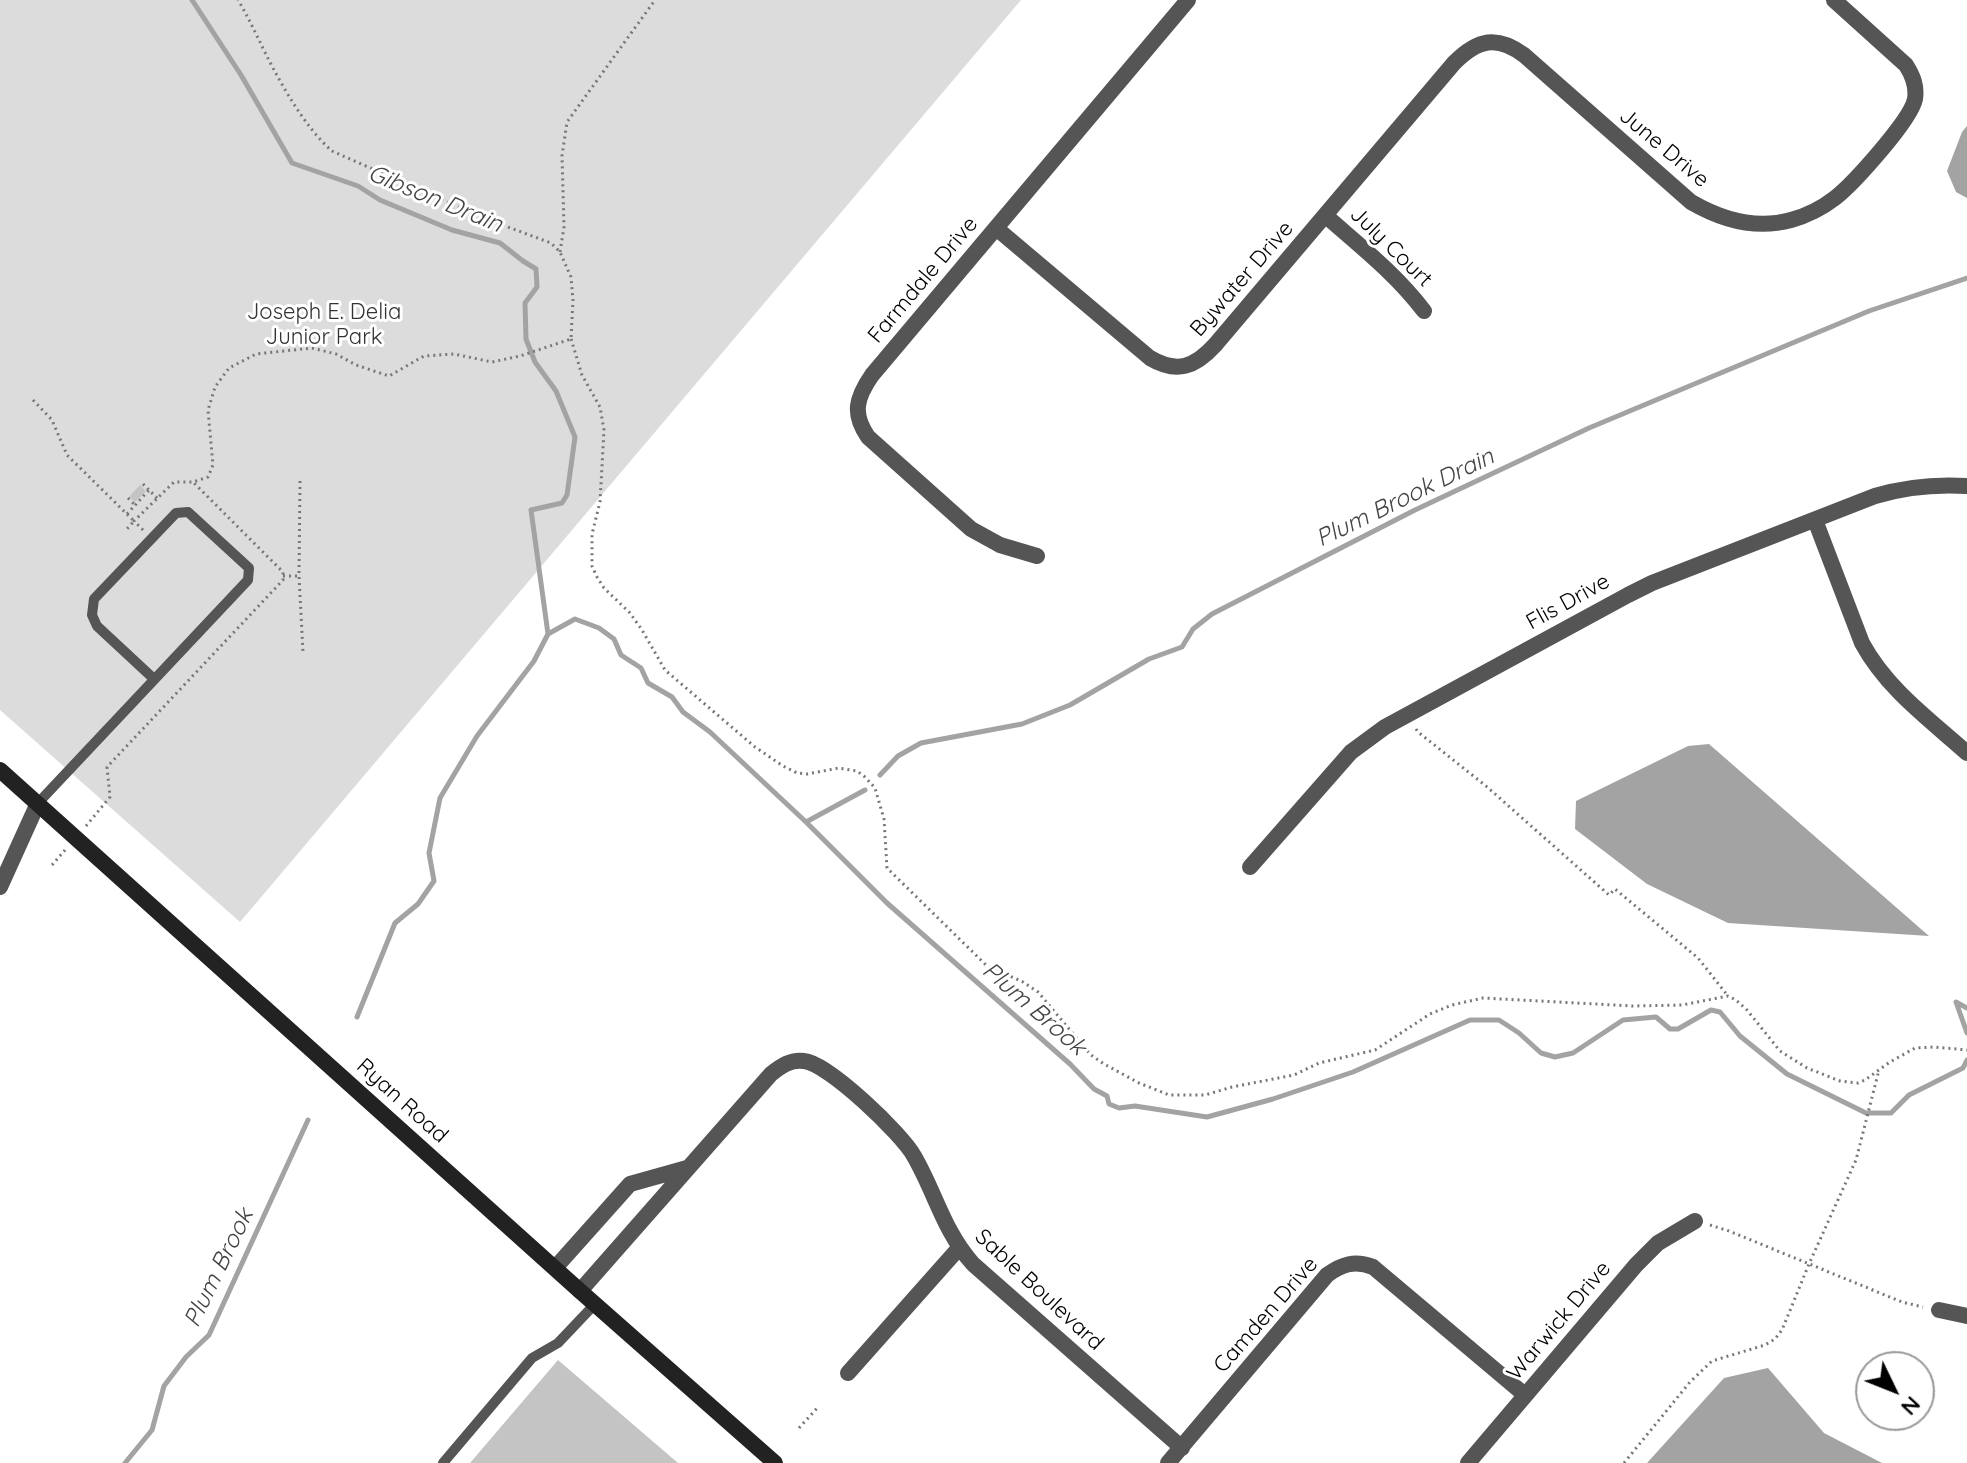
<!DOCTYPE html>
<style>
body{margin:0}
#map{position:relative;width:1967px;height:1463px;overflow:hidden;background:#fff;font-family:Quicksand,sans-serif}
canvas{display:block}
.north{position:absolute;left:1855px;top:1351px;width:80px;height:80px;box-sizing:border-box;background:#fff;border:2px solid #999;border-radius:50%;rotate:133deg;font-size:22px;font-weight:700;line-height:32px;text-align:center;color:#000}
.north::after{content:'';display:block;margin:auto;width:28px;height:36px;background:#000;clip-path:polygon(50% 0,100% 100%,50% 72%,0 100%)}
</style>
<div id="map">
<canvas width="1967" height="1463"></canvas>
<div class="north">N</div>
</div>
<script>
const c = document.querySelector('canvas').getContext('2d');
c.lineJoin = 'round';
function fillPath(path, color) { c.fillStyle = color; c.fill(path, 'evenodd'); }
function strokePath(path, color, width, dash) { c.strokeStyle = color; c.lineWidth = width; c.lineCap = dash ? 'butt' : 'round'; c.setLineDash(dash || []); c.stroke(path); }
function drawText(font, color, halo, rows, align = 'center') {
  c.font = font + ' Quicksand,sans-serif'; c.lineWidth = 6; c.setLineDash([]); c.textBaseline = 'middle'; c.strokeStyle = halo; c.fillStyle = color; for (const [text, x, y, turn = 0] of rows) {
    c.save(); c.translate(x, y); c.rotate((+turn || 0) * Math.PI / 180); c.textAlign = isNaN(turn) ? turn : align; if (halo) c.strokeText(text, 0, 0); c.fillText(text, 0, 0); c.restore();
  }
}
fillPath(new Path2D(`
 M0 0H1021L240 922 0 710Z`), '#dcdcdc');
fillPath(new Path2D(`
 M1967 126V198L1956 192 1947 171 1962 132Z
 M1709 744 1929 936 1728 923 1647 884 1575 829 1576 801 1688 746Z
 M1768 1368 1824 1433 1882 1463H1647L1724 1378Z`), '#a3a3a3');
strokePath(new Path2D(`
 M192 0 241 75 292 163 358 186 380 200 452 230 500 243 523 261 536 269 537 287 525 303 526 339 535 362 556 391 575 437 567 495 562 503 531 510 548 634
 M880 775 898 756 921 743 1022 724 1070 705 1149 659 1182 647 1193 629 1212 614 1415 510 1589 428 1869 311 1967 278
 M806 822 865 790
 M1967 1008 1956 1002 1967 1033
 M357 1017 395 923 418 904 434 881 429 853 440 798 477 736 534 661 548 634 575 619 599 628 614 639 621 655 641 668 648 683 672 697 683 712 710 732 806 822 887 903 1070 1064 1094 1089 1107 1096 1109 1104 1119 1108 1135 1106 1207 1117 1273 1099 1353 1072 1470 1020H1499L1519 1033 1541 1053 1555 1057 1573 1053 1623 1020 1656 1017 1670 1029H1678L1711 1010 1720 1012 1740 1036 1787 1074 1866 1113H1891L1909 1095 1963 1068 1967 1060
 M125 1463 152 1430 164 1386 186 1357 209 1335 308 1120`), '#a3a3a3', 5);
fillPath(new Path2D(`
 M140 485 146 491 135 502 129 497Z
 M558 1360 678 1463H470Z`), '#c4c4c4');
strokePath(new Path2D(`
 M560 252 564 227 562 156 567 122 655 0
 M571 339 582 375 600 407 604 430 600 502 592 534V566L597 577 604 588 630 613 642 630 665 670 755 747 783 766 797 773 807 774 839 768 857 771 865 777 875 788 884 819 887 868 986 965 1023 982 1038 992 1091 1055 1104 1064 1139 1083 1169 1095H1205L1232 1087 1294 1075 1319 1063 1375 1050 1430 1014 1452 1005 1483 998 1633 1006 1682 1005 1728 996 1736 1000 1747 1010 1780 1051 1807 1068 1840 1081 1858 1083 1865 1080 1890 1062 1915 1048 1934 1047 1967 1050
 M33 400 52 420 67 455 134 521 127 529
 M300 481 299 576 303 652
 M143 484 149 490
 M128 498 135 505
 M127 514 149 490 157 498
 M143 530 134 521 174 482H193L208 477 213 465 208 410 215 387 229 368 256 354 312 348 336 354 356 365 389 376 424 356 454 354 492 362 520 356 571 339 573 300 571 277 560 252 551 243 481 217 332 151C303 126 275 74 259 40 252 26 246 13 238 0
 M283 576H299
 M1416 729 1418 732 1486 786 1609 895 1615 889 1698 958 1728 996
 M86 826 110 797 107 767 283 580V572L193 482
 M52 865 65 850
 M1710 1225 1729 1231 1902 1302 1923 1307
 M799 1428 819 1406
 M1624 1463 1690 1382 1712 1361 1765 1345 1775 1339 1782 1330 1809 1264 1856 1160 1879 1070`), '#777', 3, [2, 4]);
strokePath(new Path2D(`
 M38 803 248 580 249 568 188 512 176 513 94 599 92 615 97 626 154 679
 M443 1463 532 1358 558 1343 595 1304`), '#555', 10);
strokePath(new Path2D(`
 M1326 216C1360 246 1396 274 1424 311
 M996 228 1150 358C1177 374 1195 367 1215 345L1454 63C1478 39 1497 35 1524 55L1691 202C1722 220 1755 230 1791 220 1806 216 1822 208 1835 198 1853 184 1911 120 1915 99 1917 86 1913 76 1906 65L1834 0
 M1815 520 1862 643C1887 689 1929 719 1967 753
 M1037 556 1000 545 971 529 868 437C852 414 856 398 872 375L1188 0
 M1250 867 1351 752 1385 727 1628 595 1652 583 1875 496C1905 487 1935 484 1967 486
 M0 887 38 803
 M555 1268 630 1184 687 1168
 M580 1291 771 1074C781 1066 791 1059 804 1061 828 1063 902 1134 914 1156 935 1192 944 1232 973 1264L1182 1448
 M1939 1310 1967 1316
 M848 1373 959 1248
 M1168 1463 1327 1275C1342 1264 1355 1260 1373 1267L1525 1395
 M1468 1463 1636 1265 1658 1243 1695 1221`), '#555', 16);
strokePath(new Path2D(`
 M0 770 580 1291 775 1463`), '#222', 16);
drawText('22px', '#000', '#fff', [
 ["June Drive",1664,148,40],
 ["July Court",1391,247,44],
 ["Bywater Drive",1242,279,-49],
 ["Farmdale Drive",923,280,-50],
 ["Flis Drive",1568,602,-29],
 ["Ryan Road",402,1101,42],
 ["Sable Boulevard",1039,1290,43],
 ["Camden Drive",1266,1315,-49],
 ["Warwick Drive",1559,1321,-50]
]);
drawText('22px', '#333', '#fff', [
 ["Joseph E. Delia",324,312],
 ["Junior Park",324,337]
]);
drawText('italic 24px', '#444', '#fff', [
 ["Gibson Drain",435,199,22],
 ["Plum Brook Drain",1405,498,-26],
 ["Plum Brook",1034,1009,41],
 ["Plum Brook",219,1268,-64]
]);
</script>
